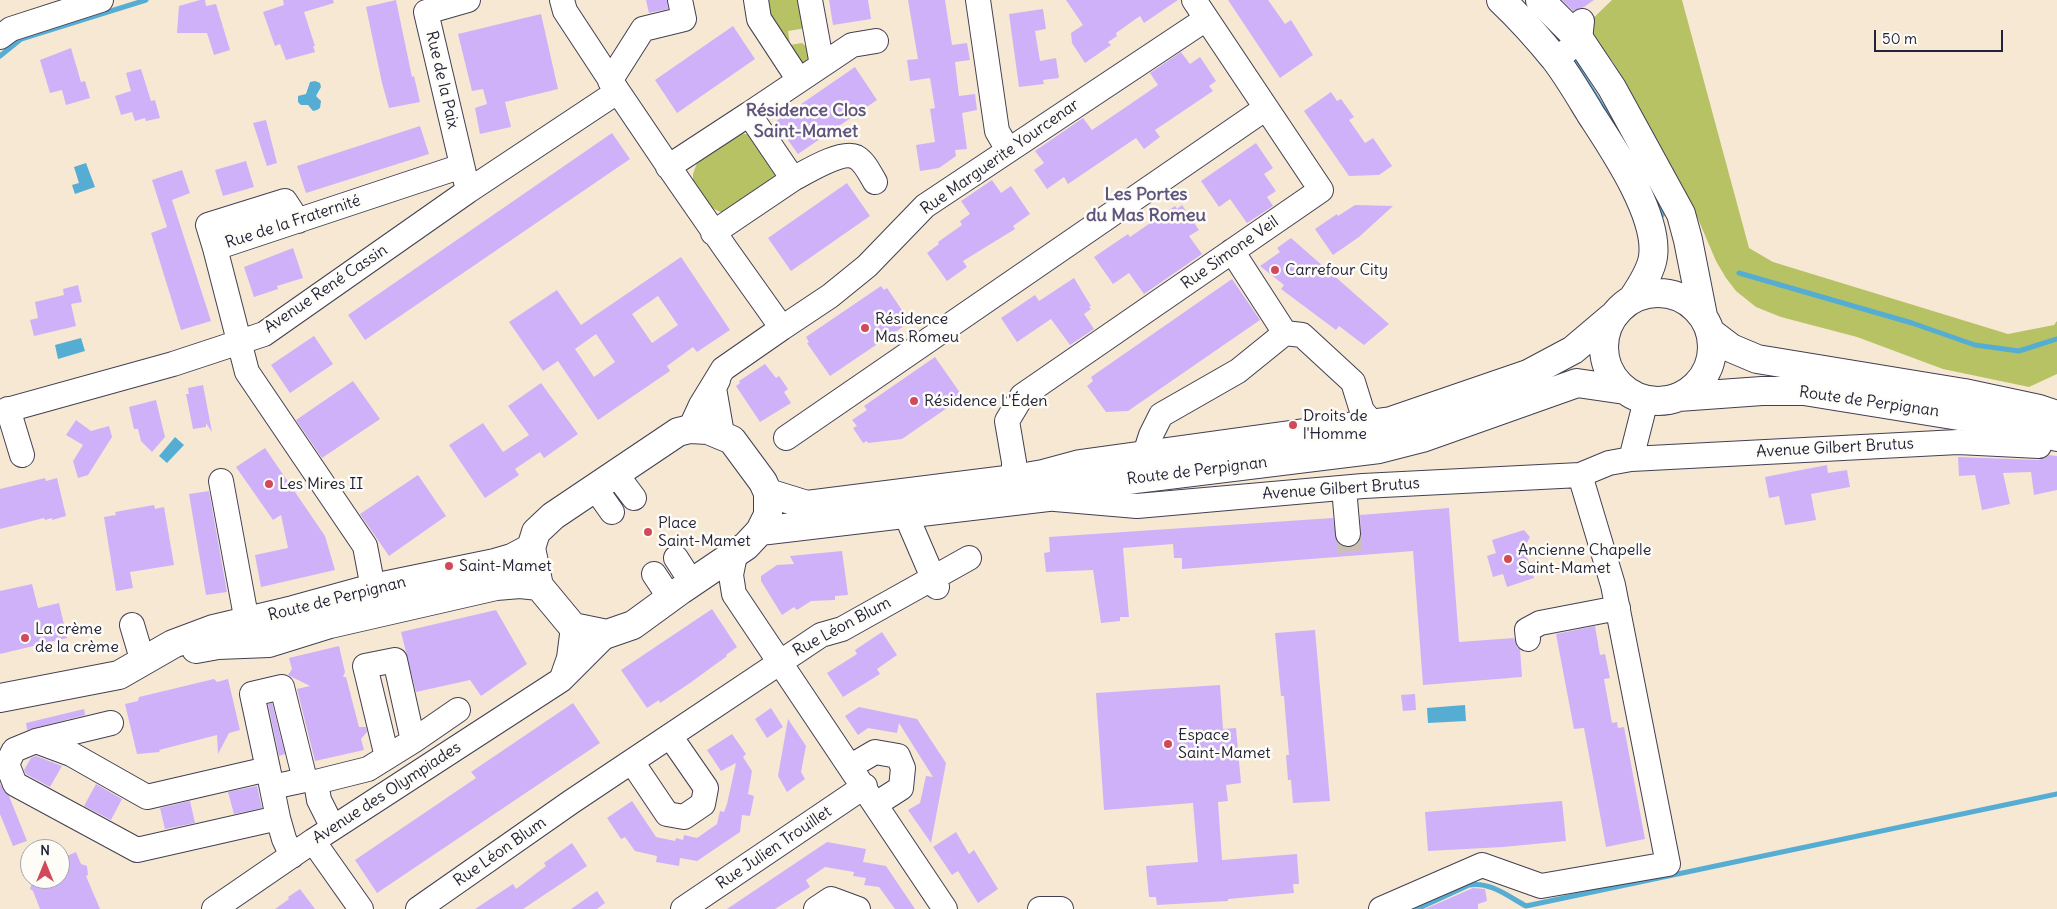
<!DOCTYPE html>
<meta charset="utf-8">
<style>
body{margin:0}
#map{position:relative;width:2057px;height:909px;overflow:hidden;background:#f7e8d3;font-family:Delius,sans-serif}
canvas{display:block}
.north{position:absolute;left:20px;top:839px;width:50px;height:50px;box-sizing:border-box;background:#fdfcf7;border:1px solid #a5a5ac;border-radius:50%;rotate:0deg;font-size:14px;font-weight:700;line-height:20px;text-align:center;color:#22223b}
.north::after{content:'';display:block;margin:auto;width:18px;height:22px;background:#d1495b;clip-path:polygon(50% 0,100% 100%,50% 72%,0 100%)}
.scale{position:absolute;left:1874px;top:30px;width:129px;height:22px;box-sizing:border-box;border:2px solid #22223b;border-top:0;padding-left:6px;font-size:15px;line-height:18px;white-space:nowrap;color:#22223b;-webkit-text-stroke:4px #fdfcf7;paint-order:stroke}
</style>
<div id="map">
<canvas width="2057" height="909"></canvas>
<div class="north">N</div>
<div class="scale">50 m</div>
</div>
<script>
const c = document.querySelector('canvas').getContext('2d');
c.lineJoin = 'round';
function fillPath(path, color) { c.fillStyle = color; c.fill(path, 'evenodd'); }
function strokePath(path, color, width, dash) { c.strokeStyle = color; c.lineWidth = width; c.lineCap = dash ? 'butt' : 'round'; c.setLineDash(dash || []); c.stroke(path); }
function drawText(font, color, halo, rows, align = 'center') {
  c.font = font + ' Delius,sans-serif'; c.lineWidth = 5; c.setLineDash([]); c.textBaseline = 'middle'; c.strokeStyle = halo; c.fillStyle = color; for (const [text, x, y, turn = 0] of rows) {
    c.save(); c.translate(x, y); c.rotate((+turn || 0) * Math.PI / 180); c.textAlign = isNaN(turn) ? turn : align; if (halo) c.strokeText(text, 0, 0); c.fillText(text, 0, 0); c.restore();
  }
}
fillPath(new Path2D(`
 M767 0H802L806 28 788 31 790 45 802 43 809 49 810 63 802 66 773 27Z
 M1612 0H1682L1749 248 1773 262 2008 334 2054 325 2057 321V374L2029 387 1943 369 1857 337 1781 317 1756 307 1736 291 1726 278 1716 261 1693 207 1613 62 1584 27Z
 M742 133 753 136 776 172C773 193 744 203 727 213 708 211 704 198 693 183V174L698 160Z`), '#b6c263');
fillPath(new Path2D(`
 M315 81 320 83 321 87 316 96 321 101 320 108 317 110 313 111 308 105H301L298 102V96L306 94 310 82Z
 M86 163 95 187 75 194 72 185 79 183 74 167Z
 M81 338 85 351 58 359 55 345Z
 M175 437 184 445 167 463 159 456Z
 M1465 705 1466 721 1428 723 1427 708Z`), '#56add3');
strokePath(new Path2D(`
 M1537 18 1564 46
 M1570 55 1612 122
 M0 56 21 39 146 0
 M1655 202 1662 215
 M1739 273 1912 323 1975 345 2019 351 2057 339
 M1417 909 1469 885C1490 881 1509 897 1526 906L2057 794`), '#56add3', 5);
fillPath(new Path2D(`
 M200 0H205L206 6 216 4 230 50 214 55 207 33H177L179 6Z
 M283 0H333L334 3 304 12 315 46H313L315 52 286 60 280 44 275 46 263 12 284 5Z
 M396 0 412 77 414 76 420 102 389 108 382 83 366 7Z
 M646 0H667L668 9 649 13Z
 M829 0H868L871 19 833 25Z
 M908 0H945L952 45 967 43 970 60 955 62 959 96 975 94 977 110 962 113 967 149 955 150 956 156 939 168 920 171 916 145 935 142 930 109 935 108 930 78 910 81 907 60 918 59Z
 M1066 0H1178L1144 23 1140 16 1116 33 1117 36 1108 42 1111 45 1085 63 1072 43 1071 33 1083 25Z
 M1228 0H1268L1285 24 1291 20 1313 55 1280 78Z
 M1562 0H1594L1584 7 1573 11Z
 M1043 9 1046 29 1035 31 1040 61 1056 58 1059 78 1043 80 1044 84 1019 87 1009 14Z
 M541 14 558 89 505 102 511 127 480 134 475 108 487 104 483 89 472 91 458 34Z
 M733 26 755 59 677 113 655 80Z
 M71 48 81 82 85 81 90 98 66 105 62 90 50 93 40 60Z
 M1181 52 1190 64 1200 57 1216 81 1209 86 1213 91 1155 130 1160 137 1144 149 1136 138 1068 184 1064 177 1047 189 1034 170 1044 163 1035 151 1083 118 1092 130 1126 107 1158 85 1150 73Z
 M855 67 877 100 798 154 775 122Z
 M141 69 151 101 155 100 160 118 146 121 145 118 135 121 132 112 121 115 115 96 131 91 126 73Z
 M1331 92 1337 101 1341 99 1354 117 1349 120 1365 143 1373 138 1392 166 1379 175 1349 176 1304 111Z
 M266 120 277 163 267 166 253 123Z
 M420 126 429 154 306 193 297 166Z
 M612 133 630 159 365 340 348 315Z
 M1256 143 1273 168 1264 174 1276 191 1267 197 1273 206 1247 223 1230 199 1219 207 1201 181Z
 M246 161 254 187 223 196 215 170Z
 M182 170 190 193 172 200 211 321 181 330 151 233 167 227 152 180Z
 M992 180 1001 193 1011 186 1030 214 1013 226 1015 229 963 261 967 267 947 281 927 253 939 244 938 242 962 225 960 221 970 214 961 201Z
 M847 183 870 216 791 271 768 238Z
 M1182 205 1199 230 1189 236 1202 254 1144 294 1129 273 1113 284 1094 257 1128 234 1130 237 1175 206 1177 209Z
 M1355 205 1393 206 1359 237 1333 255 1315 229 1337 214 1338 216Z
 M1291 238 1356 295 1389 324 1364 345 1339 326 1336 330 1281 289 1284 285 1260 266 1280 252 1277 248Z
 M293 248 303 278 277 286 278 289 254 297 244 267Z
 M681 257 730 330 697 352 693 347 667 366 670 371 598 420 558 361 543 371 509 322 557 290 581 325ZM658 296 678 325 652 343 632 314ZM596 334 615 362 594 377 575 349Z
 M1074 278 1091 306 1089 307 1091 309 1084 314 1094 329 1070 345 1051 319 1017 342 1001 318 1035 295 1039 301Z
 M1232 279 1260 320 1128 411 1106 412 1087 386 1093 381 1091 377Z
 M78 285 82 302 71 304 76 326 34 336 30 320 38 318 35 302 64 295 63 289Z
 M881 286 884 290 887 288 910 322 830 376 807 343 809 342 806 337Z
 M314 336 333 364 290 393 271 365Z
 M935 357 963 397 902 439 868 443 867 441 863 443 853 428 857 426 852 420 867 410 864 406Z
 M765 364 776 378 779 376 788 389 784 392 791 403 760 422 736 386 740 383 739 381Z
 M353 381 380 419 322 458 296 420Z
 M541 383 578 434 544 458 540 452 515 469 519 475 485 498 449 445 483 423 503 452 529 435 508 406Z
 M203 385 212 432 206 423V427L193 429 186 394H189L188 388Z
 M156 400 165 437 152 452 141 441 138 429H134L129 407Z
 M76 420 91 431 109 426 112 437 88 475 78 478 73 461 83 445 66 435Z
 M265 448 325 536 335 570 261 587 255 555 288 548 281 515 273 520 236 467Z
 M2049 455 2057 456V490L2034 495 2031 472 2003 473 2010 504 1982 510 1975 475 1959 476 1958 457 2038 460 2045 458Z
 M1827 465 1828 473 1847 470 1850 487 1811 494 1816 520 1785 525 1779 496 1769 498 1765 477Z
 M418 475 446 516 389 556 360 514Z
 M45 478 46 481 57 478 66 516 52 520V518L45 520 44 518 0 529V489Z
 M209 491 227 592 206 595 189 494Z
 M154 505 155 509 164 507 174 565 130 572 133 588 116 591 104 517 116 515 115 512Z
 M1449 508 1459 642 1514 638 1517 647 1520 649 1522 677 1423 685 1413 551 1182 569V558H1174L1173 544 1123 548 1129 617H1120V621L1101 623 1093 570 1046 572 1044 553 1050 552 1049 537 1333 518 1337 541 1342 546 1349 548 1356 545 1361 539 1360 515Z
 M1524 530 1530 537 1524 548 1534 578 1507 587 1503 574 1493 577 1487 556 1496 553 1492 540Z
 M842 551 848 595 835 596V600L811 601 797 610 794 607 782 615 761 581V576L777 565 794 564 790 556Z
 M32 584 38 608 59 603 67 638 0 654V591Z
 M712 609 737 647 726 655 727 656 690 683 660 703 659 700 647 708 621 670Z
 M496 610 527 664 481 696 470 680 416 692 401 632Z
 M1595 626 1600 655 1605 654 1610 678 1604 679 1612 723 1617 722 1618 728 1624 727 1645 839 1606 847 1584 728 1574 729 1556 634Z
 M1315 630 1330 801 1293 803 1291 780H1288L1286 755H1289L1286 721 1284 696H1281L1275 633Z
 M882 632 897 655 877 669 880 674 843 697 827 673 857 654 855 650Z
 M339 646 345 672 343 677H346L359 727H366L367 732 361 739 364 750 315 761 297 689 310 686 288 675 292 669 289 658Z
 M214 679 217 682 228 679 240 730 229 733 218 754 217 735 159 750 160 752 137 754 125 704 138 701 139 697Z
 M1220 685 1223 729 1236 728 1241 783 1226 785 1228 801 1218 802 1222 860 1297 854 1299 884H1293L1294 893 1228 899V901L1157 905 1156 897H1149L1146 866 1198 862 1193 803 1104 810 1096 693Z
 M1415 694 1416 710 1403 711 1401 695Z
 M272 703 285 754 279 756 268 704Z
 M573 703 600 743 377 893 355 860 476 778 471 772Z
 M859 707 917 719 946 763 931 843 908 810 920 803 926 776 933 777 899 723 897 733 868 728 858 735 845 716Z
 M771 708 783 727 767 738 755 719Z
 M84 709 85 715 27 730 26 723Z
 M788 719 806 746 801 772 805 779 787 792 778 776Z
 M732 734 746 754 743 757 752 771 748 794 754 796 750 816 742 815 740 832 697 861 680 858 679 866 656 862 657 856 635 851 625 837 621 839 607 818 632 801 656 837 675 841 676 838 683 840 684 835 697 838 717 824 720 811 724 812 727 804 736 763 721 771 707 750Z
 M36 756 62 766 50 787 26 774 24 770 31 758Z
 M0 784 9 796 27 841 13 846 0 814Z
 M96 784 122 799 111 820 84 806Z
 M257 786 262 808 234 814 228 792Z
 M190 801 195 823 165 829 160 808Z
 M1562 801 1566 841 1503 847 1428 851 1425 812Z
 M956 832 969 854 974 850 998 889 978 903 958 871 952 875 933 847Z
 M827 842 866 849 863 862 886 866 915 909H895L879 887 864 885 866 878 853 876 854 872 825 867 806 880 810 887 775 909H727Z
 M572 843 587 866 568 879 523 909H475L513 884 516 889 546 866 544 863Z
 M76 852 81 864 87 866 88 875 86 876 100 909H40L33 891 30 889 33 879H60V859Z
 M1473 888 1485 889 1487 901 1478 904V909H1425Z
 M300 889 315 909H275L289 899 288 897Z
 M597 891 605 903 597 909H571Z`), '#cfb1f9');
strokePath(new Path2D(`
 M1348 534 1350 552`), '#ccc0b5', 24, [24, 12]);
const minor = new Path2D(`
 M562 0 565 11C635 119 707 224 782 328L723 369 701 405 690 429
 M756 0 759 19 799 80
 M810 0 822 65
 M978 0 997 131 1008 150
 M0 37 11 29 101 0
 M1556 60 1580 40 1582 21
 M610 81 643 29 684 19 680 0
 M749 114 852 45 876 41
 M668 167 749 114 793 179 713 233
 M793 179C806 172 842 150 856 157 865 162 870 174 875 182
 M466 182 426 12 468 0
 M215 248 208 225 285 201 298 221
 M1232 251 1285 333
 M782 328 830 296 867 266 925 206 1206 19
 M718 380 714 388 722 434
 M8 409 22 455
 M0 412 173 364 264 334 468 191 617 92
 M786 438 1266 108
 M1145 454 1151 435 1161 415 1238 371 1285 333 1302 335 1353 382 1362 411 1369 419 1379 423
 M1631 459 1958 442 2039 446
 M616 474 634 498
 M1014 479V462L1007 421 1022 396 1321 190 1194 0
 M221 481 247 622
 M595 488 612 512
 M1344 488 1348 534
 M1055 499 1137 506 1363 486 1580 475 1609 463 1631 459 1646 400
 M906 515 937 587
 M735 555 731 575 734 594 945 909
 M676 558 692 583
 M654 574 670 598
 M373 588 365 546 247 372 215 248 462 166
 M132 625 143 662
 M1528 639 1527 630 1540 623 1618 608
 M562 678 569 658 573 627
 M111 723 36 741 14 750 7 764 15 784 137 850 278 818 284 839 292 856
 M36 741 71 754 147 797 268 769 278 818
 M413 741 458 710
 M632 762 667 814 684 817 703 804 706 788 670 736
 M851 766 875 752 898 756 903 768 901 788 876 804
 M268 769 252 694 282 687 305 780 272 787
 M333 828 319 800 316 782 368 769 413 741 395 660 365 666 387 757
 M313 841 361 909
 M214 909 313 841 561 680 607 634
 M418 909 571 802 821 635 842 629 969 558
 M683 909 865 786
 M816 909 831 899 858 909
 M1040 909H1061
 M1381 909 1482 865 1541 886 1668 864 1613 585 1580 475`);
const major = new Path2D(`
 M1501 0C1520 18 1538 38 1555 59 1568 76 1579 95 1590 113 1612 147 1659 215 1653 257 1651 271 1641 286 1633 298
 M1540 0 1580 40 1612 88 1681 214 1688 240 1703 316
 M1604 347a54 54 0 1 1 108 0a54 54 0 1 1-108 0Z
 M1710 332 1731 348 1757 359 1964 393 2039 409 2057 415
 M1678 397 1762 391H1804L1996 422 2057 437
 M690 429 708 430 732 440 763 482 768 493V515L760 531 746 546 681 590 633 625 607 634 573 627 539 586 531 548 536 532 553 516 678 432Z
 M768 493 807 505 1014 479 1043 474 1080 464 1391 421 1528 374 1573 350 1612 317
 M760 531 1048 497 1119 481 1379 449 1422 438 1577 383 1625 390
 M196 649 218 645 269 643 330 624 496 586 520 584 539 586
 M0 698 119 675 173 644 213 629 293 610 373 588 495 563 512 558 531 548`);
strokePath(minor, '#424052', 26);
strokePath(major, '#424052', 30);
strokePath(minor, '#fff', 24);
strokePath(major, '#fff', 28);
for (const [x, y, r, color] of [
 [1275,270,5,"#d1495b"],
 [865,328,5,"#d1495b"],
 [914,401,5,"#d1495b"],
 [1293,425,5,"#d1495b"],
 [269,484,5,"#d1495b"],
 [648,532,5,"#d1495b"],
 [1508,559,5,"#d1495b"],
 [449,566,5,"#d1495b"],
 [25,638,5,"#d1495b"],
 [1168,744,5,"#d1495b"]
]) { const dot = new Path2D(); dot.arc(x, y, r, 0, 2 * Math.PI); c.fillStyle = color; c.fill(dot); strokePath(dot, '#fdfcf7', 2); }
drawText('16px', '#22223b', '#fdfcf7', [
 ["Rue de la Paix",442,80,77],
 ["Rue Marguerite Yourcenar",1000,157,-35],
 ["Rue de la Fraternité",293,222,-18],
 ["Rue Simone Veil",1230,253,-35],
 ["Avenue René Cassin",326,289,-34],
 ["Route de Perpignan",1869,402,8],
 ["Avenue Gilbert Brutus",1835,448,-3],
 ["Route de Perpignan",1197,471,-7],
 ["Avenue Gilbert Brutus",1341,489,-4],
 ["Route de Perpignan",337,599,-14],
 ["Rue Léon Blum",842,627,-28],
 ["Avenue des Olympiades",387,793,-33],
 ["Rue Julien Trouillet",774,848,-34],
 ["Rue Léon Blum",500,852,-35]
]);
drawText('16px', '#22223b', '#fdfcf7', [
 ["Carrefour City",1285,270],
 ["Résidence",875,319],
 ["Mas Romeu",875,337],
 ["Résidence L'Éden",924,401],
 ["Droits de",1303,416],
 ["l'Homme",1303,434],
 ["Les Mires II",279,484],
 ["Place",658,523],
 ["Saint-Mamet",658,541],
 ["Ancienne Chapelle",1518,550],
 ["Saint-Mamet",1518,568],
 ["Saint-Mamet",459,566],
 ["La crème",35,629],
 ["de la crème",35,647],
 ["Espace",1178,735],
 ["Saint-Mamet",1178,753]
], 'left');
drawText('bold 18px', '#5f547e', '#fdfcf7', [
 ["Résidence Clos",806,111],
 ["Saint-Mamet",806,132],
 ["Les Portes",1146,195],
 ["du Mas Romeu",1146,216]
]);
</script>
